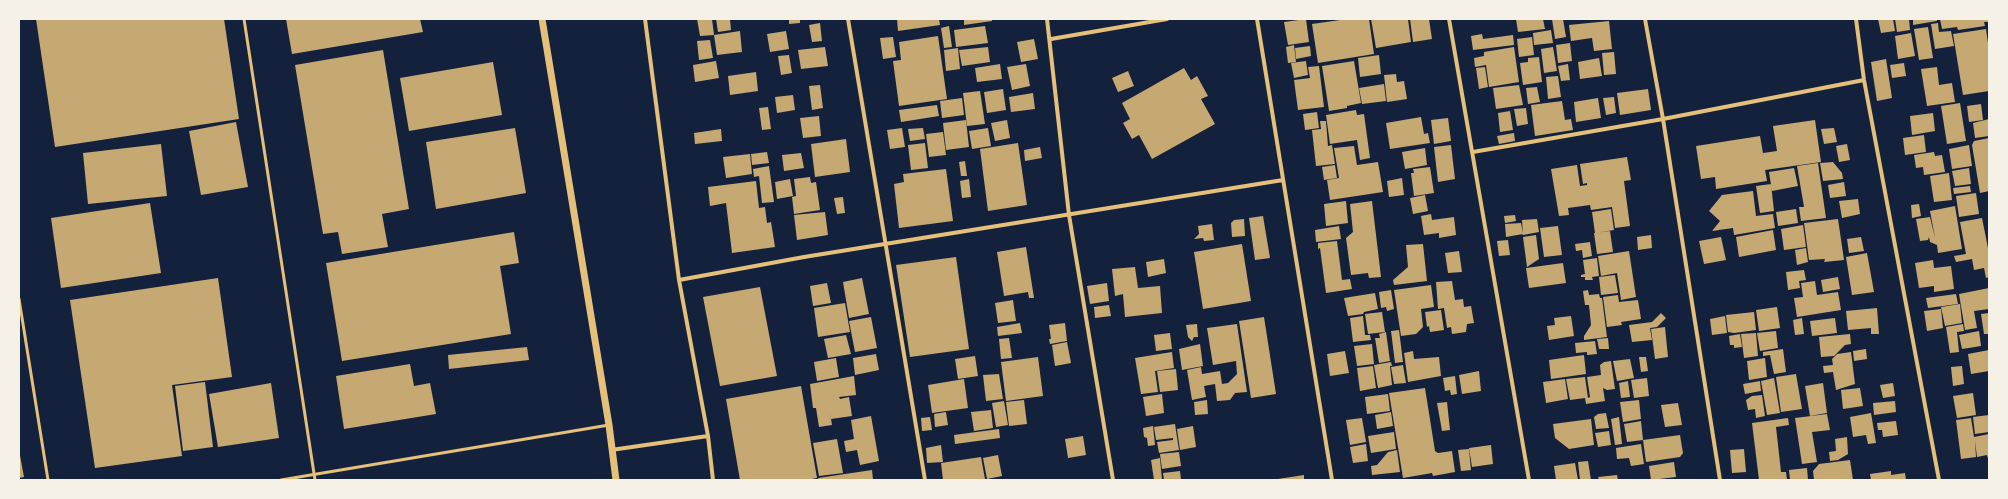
<!DOCTYPE html>
<style>
body{margin:0}
#map{position:relative;width:2008px;height:499px;overflow:hidden;background:#14213d;font-family:"Archivo Narrow",sans-serif}
canvas{display:block}
.frame{position:absolute;inset:0;border:20px solid #f6f1e7;pointer-events:none}
</style>
<div id="map">
<canvas width="2008" height="499"></canvas>
<div class="frame"></div>
</div>
<script>
const c = document.querySelector('canvas').getContext('2d');
c.lineJoin = 'round';
function fillPath(path, color) { c.fillStyle = color; c.fill(path, 'evenodd'); }
function strokePath(path, color, width, dash) { c.strokeStyle = color; c.lineWidth = width; c.lineCap = dash ? 'butt' : 'round'; c.setLineDash(dash || []); c.stroke(path); }
fillPath(new Path2D(`
 M36 19H224L239 119 55 147Z
 M286 19H420L423 32 292 54Z
 M697 19H712L714 35 700 36Z
 M716 19H730L731 30 718 32Z
 M789 19H800V23L789 24Z
 M897 19H939L940 25 898 31Z
 M964 19H992V21L964 25Z
 M1306 19 1309 42 1288 45 1284 22Z
 M1347 19H1369L1374 54 1318 63 1312 24Z
 M1371 19H1408L1411 42 1376 48Z
 M1410 19H1429L1432 39 1413 42Z
 M1516 19H1543L1545 29 1518 32Z
 M1552 19H1563L1566 37 1555 39Z
 M1878 19H1893L1895 31 1881 33Z
 M1895 19H1909L1910 30 1897 32Z
 M1913 19H1937V21L1913 25Z
 M1940 19H1989V22H1984L1985 26 1958 30 1957 27 1942 29Z
 M1609 21 1612 49 1594 51 1592 38 1571 41 1569 25Z
 M820 23 822 41 812 42 809 25Z
 M1938 23 1939 32 1951 31 1954 46 1935 49 1931 24Z
 M949 26 952 47 944 48 941 28Z
 M985 26 988 43 956 47 954 30Z
 M1928 27 1933 58 1919 60 1914 29Z
 M1986 29 1989 50V91L1963 95 1953 34Z
 M1551 30 1553 43 1534 45 1533 33Z
 M740 31 742 52 717 55 714 35Z
 M786 31 789 49 770 52 767 34Z
 M1911 33 1915 56 1898 59 1895 36Z
 M1482 34 1483 39 1513 35 1514 45 1473 50 1471 36Z
 M938 36 947 99 899 106 893 61 901 60 899 42Z
 M893 37 896 57 883 59 880 38Z
 M1532 37 1534 55 1519 57 1517 39Z
 M1034 39 1038 59 1021 62 1017 42Z
 M710 40 713 58 699 60 697 41Z
 M1570 43 1572 61 1558 63 1556 45Z
 M1294 45 1296 62 1288 63 1286 47Z
 M1310 46 1311 56 1296 59 1295 48Z
 M825 47 828 66 801 69 798 50Z
 M988 47 990 62 962 66 959 50Z
 M1514 47 1519 82 1489 87 1486 65 1475 67 1474 58 1484 56V52Z
 M1553 47 1557 71 1544 73 1541 49Z
 M958 48 960 69 946 71 944 50Z
 M383 50 409 209 382 214 388 247 342 254 338 232 323 234 295 65Z
 M1614 52 1616 74 1604 75 1602 53Z
 M789 55 792 73 781 75 778 56Z
 M1379 55 1381 74 1360 77 1358 58Z
 M1539 57 1542 82 1523 85 1520 63 1528 62V58Z
 M1599 58 1602 76 1580 79 1578 62Z
 M1886 59 1892 98 1877 101 1871 62Z
 M716 61 719 78 695 82 693 65Z
 M1306 61 1308 75 1294 78 1291 63Z
 M1354 61 1361 103 1347 106V108L1329 111 1322 66Z
 M493 62 502 115 409 131 400 78Z
 M1904 63 1906 76 1892 78 1890 65Z
 M1000 64 1002 79 977 82 975 68Z
 M1026 64 1030 86 1012 90 1007 67Z
 M1568 64 1570 80 1561 81 1558 66Z
 M1319 66 1324 107 1298 110 1294 80 1310 78 1308 67Z
 M1485 67 1488 87 1479 89 1476 68Z
 M1937 67 1939 85 1952 83 1955 102 1927 106 1921 69Z
 M1184 68 1191 80 1197 76 1208 96 1201 99 1215 124 1152 159 1139 135 1132 139 1123 123 1130 119 1122 103Z
 M1128 71 1134 86 1118 92 1112 78Z
 M756 72 758 91 730 95 728 76Z
 M1396 74 1397 82 1404 81 1407 99 1387 102 1384 75Z
 M1558 76 1561 97 1548 99 1546 77Z
 M1384 84 1386 101 1362 104 1359 88Z
 M820 85 823 108 812 110 809 86Z
 M1519 85 1523 105 1496 109 1493 88Z
 M1537 87 1540 102 1528 104 1526 88Z
 M1003 89 1006 110 987 113 984 92Z
 M1648 89 1651 110 1620 115 1617 93Z
 M980 91 985 124 967 126 963 93Z
 M1033 93 1035 109 1011 112 1009 97Z
 M793 95 795 110 777 113 775 97Z
 M1614 97 1616 113 1606 115 1603 98Z
 M962 98 964 115 942 118 940 101Z
 M1598 98 1601 118 1576 122 1574 102Z
 M1562 101 1565 120 1571 119 1573 130 1535 136 1531 105Z
 M1960 103 1966 141 1947 144 1941 106Z
 M1981 104 1983 120 1969 122 1967 106Z
 M937 105 939 116 901 122 899 110Z
 M768 107 771 129 762 130 759 108Z
 M1526 108 1528 124 1517 126 1514 109Z
 M1356 110 1357 115 1364 114 1370 158 1360 160 1357 140 1330 144 1326 115Z
 M1510 111 1513 130 1500 132 1498 113Z
 M1317 112 1319 128 1305 130 1303 114Z
 M1933 113 1935 131 1912 135 1910 116Z
 M819 116 821 136 803 138 800 118Z
 M1421 117 1424 134 1428 133 1430 143 1390 149 1386 123Z
 M1448 118 1451 141 1434 144 1431 120Z
 M1989 119V136L1975 138 1973 123Z
 M966 120 969 147 946 150 943 123Z
 M1007 120 1010 138 995 141 991 123Z
 M1815 120 1821 162 1765 170 1767 181 1716 189 1715 177 1701 179 1696 146 1760 136 1764 159 1763 153 1777 151 1773 126Z
 M1320 121H1326L1328 146 1332 145 1335 164 1316 166 1312 130 1321 129Z
 M236 122 248 187 201 195 189 131Z
 M515 128 526 193 436 209 426 142Z
 M902 128 905 147 890 149 887 130Z
 M923 128 925 139 910 141 908 129Z
 M988 128 991 146 972 149 969 131Z
 M1834 128 1837 142 1824 144 1821 129Z
 M721 129 722 141 695 144 694 133Z
 M943 132 946 155 929 157 926 134Z
 M1514 133 1515 141 1499 144 1497 136Z
 M1924 135 1926 152 1905 155 1903 138Z
 M1989 138V191L1980 193 1972 145 1974 141Z
 M846 139 850 172 815 177 811 144Z
 M925 143 928 168 911 170 908 145Z
 M1018 143 1027 205 988 211 980 149Z
 M161 144 167 196 88 204 83 153Z
 M1847 144 1850 160 1839 162 1836 146Z
 M1451 145 1455 179 1438 182 1434 147Z
 M1969 145 1972 166 1952 169 1949 149Z
 M1354 146 1357 165 1378 162 1383 192 1330 200 1327 180 1339 178 1334 148Z
 M1040 147 1042 158 1025 161 1024 150Z
 M1425 148 1427 165 1405 169 1402 152Z
 M767 152 769 163 752 165 751 154Z
 M1934 152 1935 156 1942 155 1945 172 1924 175 1923 167 1916 168 1914 155Z
 M801 153 804 168 784 171 782 155Z
 M750 154 752 174 726 178 723 157Z
 M1627 157 1631 180 1624 181 1630 226 1615 228 1612 207 1591 210 1590 205 1568 208 1569 215 1559 216 1551 169 1577 165 1580 186 1587 185V183L1583 184 1580 164Z
 M965 161 967 176H961L959 162Z
 M1833 162 1842 173 1843 179 1823 181 1820 163Z
 M1818 163 1826 218 1801 221 1799 207H1804L1797 166Z
 M1335 165 1337 178 1324 180 1322 167Z
 M769 166 774 202 762 203 759 176 754 177 753 169Z
 M1430 167 1434 193 1414 196 1411 173H1414L1413 169Z
 M1794 168 1798 186 1772 191 1769 172Z
 M1969 168 1971 184 1955 186 1952 171Z
 M946 169 953 221 899 228 894 184 904 182 903 174Z
 M1949 173 1952 200 1934 202 1930 176Z
 M810 177 811 183 816 182 820 210 794 214 792 197 796 196 794 179Z
 M1402 178 1404 195 1389 197 1387 181Z
 M790 179 793 196 777 199 775 182Z
 M969 179 971 197 962 198 960 181Z
 M756 181 759 208 765 207 767 223 771 222 775 247 732 253 726 203 710 206 708 187Z
 M1844 182 1846 196 1830 198 1828 185Z
 M1771 184 1774 211 1760 213 1756 186Z
 M1970 186 1971 192 1954 194 1953 188Z
 M1753 191 1756 216 1773 214 1775 228 1734 235 1733 228 1712 231 1720 221 1709 211 1722 195Z
 M1976 193 1979 214 1959 217 1956 196Z
 M1425 195 1428 211 1413 214 1410 198Z
 M843 197 845 213 837 214 834 198Z
 M1858 199 1860 214 1842 218 1839 201Z
 M1346 201 1348 223 1326 226 1324 204Z
 M1372 201 1381 277 1369 278 1368 273 1351 275 1346 238 1353 232 1350 204Z
 M150 203 161 273 61 288 51 218Z
 M1919 204 1921 216 1912 218 1911 205Z
 M1955 206 1962 249 1938 253 1937 245 1930 242 1929 237 1928 240 1920 241 1916 219 1930 217 1935 238 1930 211Z
 M1611 209 1614 230 1595 233 1592 212Z
 M1796 209 1798 223 1778 226 1776 212Z
 M825 212 828 235 797 240 794 215Z
 M1431 214 1432 220 1454 217 1456 235 1439 238V233L1424 235 1421 216Z
 M1515 215 1516 221 1505 223 1504 216Z
 M1263 216 1270 258 1255 260 1249 218Z
 M1982 218 1989 253V277L1986 278 1984 268 1974 270 1972 259 1956 262 1954 256 1966 254 1960 222Z
 M1244 219 1245 236 1232 237 1231 223 1234 220Z
 M1537 219 1539 232 1523 235 1522 220Z
 M1838 219 1844 260 1824 262 1825 259 1809 260 1804 223Z
 M1521 223 1523 234 1506 237 1505 224Z
 M1212 224 1214 240 1204 241 1203 238 1194 239 1199 234 1198 226Z
 M1803 225 1806 247 1784 250 1781 229Z
 M1339 226 1341 239 1316 242 1315 230Z
 M1558 226 1562 255 1544 257 1540 228Z
 M1773 230 1776 250 1739 257 1736 237Z
 M1610 231 1613 252 1597 254 1594 233Z
 M514 232 519 263 500 266 511 334 342 361 326 263Z
 M1536 235 1539 259 1527 267 1523 237Z
 M1651 235 1652 248 1638 250 1637 237Z
 M1721 237 1726 260 1704 264 1699 241Z
 M1861 237 1864 251 1849 253 1847 239Z
 M1508 240 1510 255 1499 256 1497 241Z
 M1337 241 1342 280 1350 279 1352 289 1326 293 1320 248 1318 249V243Z
 M1590 242 1592 256 1583 258 1582 250 1576 251 1575 244Z
 M1242 244 1251 301 1203 309 1194 252Z
 M1423 244 1427 281 1394 285 1393 280 1408 267 1406 245Z
 M1026 247 1034 298H1029L1028 292 1004 296 997 252Z
 M1806 248 1808 262 1797 265 1795 250Z
 M1459 251 1462 272 1448 273 1445 253Z
 M1629 251 1636 297 1621 300 1617 273 1601 276 1598 256Z
 M1867 253 1874 292 1852 295 1846 257Z
 M956 257 969 349 910 357 896 265Z
 M1597 258 1599 276 1592 277 1593 280H1585V277H1581V275L1585 274 1583 260Z
 M1164 259 1166 273 1148 277 1146 262Z
 M1933 260 1934 268 1951 266 1954 289 1934 292V286L1919 288 1915 263Z
 M1563 263 1566 283 1529 288 1526 268Z
 M1135 267 1138 288 1160 286 1162 313 1125 317 1123 294 1115 296 1112 269Z
 M1804 270 1806 280 1799 281 1800 288 1788 290 1786 272Z
 M1615 275 1618 293 1601 295 1599 277Z
 M1838 277 1840 289 1823 292 1821 280Z
 M218 278 232 377 172 385 182 456 95 468 70 300Z
 M862 278 869 314 849 318 843 282Z
 M1452 281 1455 300 1463 299 1464 307 1471 306 1474 323 1467 324 1466 332 1452 334 1451 327 1447 328 1444 308 1438 309 1436 282Z
 M1815 281 1817 295 1838 292 1841 310 1797 317 1794 298 1803 297 1801 283Z
 M827 283 831 303 813 306 810 286Z
 M1107 283 1109 301 1090 304 1087 286Z
 M1431 285 1434 307 1421 309 1423 327 1416 334 1401 336 1394 290Z
 M760 287 777 376 720 386 703 297Z
 M1989 288V309L1974 311 1977 328 1965 330 1959 294Z
 M1391 290 1394 309 1387 311 1386 307 1381 308 1379 292Z
 M1588 290 1589 295 1599 294 1600 298H1602L1607 337 1584 340V336L1591 325 1589 305H1585L1583 291Z
 M1375 293 1378 309 1364 312 1363 314 1348 316 1344 298Z
 M1956 294 1958 304 1928 308 1926 298Z
 M1618 295 1619 302 1638 300 1641 319 1621 322 1622 325 1607 327 1603 297Z
 M1013 300 1016 321 998 323 995 303Z
 M845 303 850 332 818 337 814 308Z
 M1960 304 1962 323 1945 326 1941 307Z
 M1109 305 1111 316 1095 318 1094 307Z
 M1777 307 1780 328 1759 331 1756 310Z
 M1877 308 1879 334H1871V328L1848 330 1846 311Z
 M1941 309 1943 328 1927 331 1924 311Z
 M1441 310 1444 330 1430 332 1429 326 1427 327 1425 312Z
 M1382 312 1385 332 1368 334 1365 314Z
 M1754 312 1756 330 1734 333 1728 332 1726 315Z
 M1661 313 1666 318 1657 327 1650 328 1652 340 1632 342 1629 325 1652 322Z
 M1989 313V334H1984L1981 314Z
 M1363 316 1365 335H1370L1371 340 1353 342 1350 318Z
 M1571 316 1574 336 1549 340 1547 326 1555 325 1554 318Z
 M1725 316 1727 333 1712 335 1710 319Z
 M871 317 877 348 855 352 849 321Z
 M1264 317 1276 394 1251 398 1239 321Z
 M1802 318 1804 334 1795 335 1793 320Z
 M1835 318 1837 333 1812 336 1810 321Z
 M1020 323 1022 333 998 336 997 327Z
 M1065 323 1067 341 1050 344 1049 339H1051L1049 325Z
 M1197 324 1198 337H1194L1192 341 1188 337 1186 325Z
 M1237 324 1247 392 1235 393 1230 400 1217 401 1215 384 1204 386 1206 397 1192 400 1187 370 1201 367 1202 374 1220 371 1222 384 1228 383 1237 374 1236 361 1213 365 1207 328Z
 M1963 324 1964 331 1957 332 1959 352 1950 353 1946 327Z
 M1665 327 1668 357 1655 359 1651 329Z
 M1399 330 1403 362 1395 363 1391 331Z
 M1776 331 1778 348 1760 351 1757 333Z
 M1979 331 1981 346 1962 349 1959 335Z
 M1386 332 1390 361 1379 363 1375 338H1380L1379 334Z
 M1170 333 1172 349 1156 351 1154 335Z
 M1756 333 1758 356 1744 358 1741 334Z
 M1740 334 1742 347 1734 348V345H1730L1729 336Z
 M1850 334 1851 344 1845 345 1834 356 1821 357 1819 337Z
 M846 335 851 354 828 358 824 339Z
 M1009 338 1012 358 1001 359 999 339Z
 M1608 338 1609 349H1599L1597 339Z
 M1595 341 1597 354 1587 355V352L1576 353 1575 343Z
 M1067 342 1071 363 1055 366 1052 345Z
 M1200 344 1203 366 1182 370 1179 349Z
 M1372 344 1374 364 1357 366 1354 346Z
 M527 347 529 360 449 369 448 355Z
 M1783 349 1786 372 1774 374 1770 355 1763 356V352Z
 M1866 349 1867 359 1854 361 1853 351Z
 M1989 350V371L1971 374 1968 354Z
 M1345 351 1349 373 1330 376 1327 354Z
 M1413 351 1414 359 1439 357 1441 376 1408 382 1404 353Z
 M1172 352 1174 368 1155 371 1158 392 1141 394 1135 358Z
 M1851 352 1855 384 1836 390 1833 372 1824 373 1823 366 1833 365 1832 359 1837 354Z
 M876 354 879 370 855 375 853 358Z
 M1584 355 1586 374 1551 379 1549 360Z
 M975 356 978 376 958 379 955 359Z
 M1038 357 1043 396 1006 401 1001 362Z
 M1639 357H1646L1648 371 1641 372Z
 M836 358 839 377 817 381 814 362Z
 M1765 358 1767 377 1749 380 1747 361Z
 M1630 359 1634 378 1617 381 1613 361Z
 M1611 361 1615 389 1607 390 1603 388 1605 401 1586 404 1585 398 1570 400 1566 379 1585 377 1588 398 1590 397 1587 377 1601 375 1600 365 1604 362Z
 M1391 362 1392 366H1390L1392 385 1378 388 1374 365Z
 M410 364 414 386 430 383 436 414 344 429 336 376Z
 M1403 365 1406 383 1394 384 1391 367Z
 M1373 366 1376 388 1360 391 1357 368Z
 M1962 366 1964 384 1953 386 1951 367Z
 M1176 369 1178 390 1160 392 1157 371Z
 M1479 371 1481 391 1462 394 1459 375Z
 M999 374 1003 399 986 401 983 375Z
 M1796 374 1802 409 1781 412 1776 377Z
 M854 376 856 395 839 397 840 399 849 397 852 416 831 419 829 406 832 425 819 427 816 408H813L810 384Z
 M1455 376 1457 394 1451 395 1450 390 1445 391 1443 378Z
 M1647 378 1649 396 1634 398 1631 380Z
 M1774 378 1780 413 1767 415 1761 381Z
 M964 379 968 408 932 413 928 385Z
 M1565 379 1568 399 1546 403 1543 382Z
 M1628 381 1630 397 1621 398 1619 383Z
 M1760 381 1761 391 1745 394 1743 384Z
 M205 382 213 447 183 451 175 386Z
 M271 383 279 438 218 447 209 394Z
 M1823 383 1827 413 1810 416 1805 386Z
 M1893 383 1895 396 1883 398 1880 385Z
 M801 386 817 478 807 480H740L726 399Z
 M1425 388 1435 451 1438 453 1452 451 1455 472 1433 476 1432 473 1403 478 1389 393Z
 M1860 388 1863 406 1843 409 1841 390Z
 M1973 393 1976 415 1957 418 1953 396Z
 M1162 394 1164 413 1146 416 1143 397Z
 M1388 394 1390 411 1367 414 1365 397Z
 M1762 395 1765 416 1756 418 1755 409 1748 410 1746 400 1752 396Z
 M1024 400 1027 424 1009 426 1006 402Z
 M1207 400 1208 414 1195 415 1194 402Z
 M1639 400 1641 419 1623 422 1620 402Z
 M1004 401 1008 425 996 427 992 403Z
 M1895 401 1896 412 1874 415 1873 403Z
 M1447 402 1450 430 1442 431 1437 403Z
 M1678 403 1682 425 1665 427 1661 405Z
 M991 410 993 428 974 431 971 412Z
 M946 412 948 425 935 427 934 414Z
 M1391 412 1393 426 1377 429 1375 415Z
 M1606 413 1609 428 1596 429 1594 417 1598 414Z
 M1871 413 1876 443 1868 444 1866 435 1853 437 1850 417Z
 M1827 414 1830 430 1812 432 1817 462 1802 464 1795 418Z
 M1989 415V432L1975 434 1973 417Z
 M871 416 879 461 860 465 857 450 846 452 844 441 854 439 851 420Z
 M930 417 932 430 922 431 921 418Z
 M1619 417 1622 444 1615 445 1611 419Z
 M1362 418 1366 442 1350 445 1346 420Z
 M1788 418 1789 425 1776 427 1781 472H1786L1787 480H1759L1752 423Z
 M1971 418 1974 437 1989 434V462L1987 455 1977 457 1975 441 1976 457 1961 459 1956 420Z
 M1591 419 1594 445 1569 449 1555 438 1553 424Z
 M1641 421 1643 440 1627 442 1624 424Z
 M1896 421 1898 435 1883 437 1882 430H1878L1877 423Z
 M1175 424 1179 450 1159 453 1157 442 1173 440V438L1156 440 1154 427Z
 M1153 426 1155 445 1148 446 1147 438 1144 437 1143 428Z
 M1193 426 1196 447 1180 450 1177 429Z
 M999 429 1000 438 955 444 954 435Z
 M1609 431 1611 445 1598 447 1595 433Z
 M1394 432 1396 449 1371 453 1368 436Z
 M1680 435 1683 453 1680 457 1646 462 1643 440Z
 M1083 436 1086 455 1068 458 1065 439Z
 M1847 437 1848 454 1838 460 1830 461 1829 452 1836 451 1835 439Z
 M837 439 843 473 819 476 813 443Z
 M1366 444 1368 461 1353 463 1350 447Z
 M1641 444 1644 464 1631 466 1629 458 1617 459 1616 448Z
 M941 445 943 462 927 463 926 448Z
 M1491 445 1493 464 1472 467 1469 448Z
 M1469 449 1471 470 1461 471 1458 450Z
 M1744 449 1746 472 1732 473 1730 450Z
 M19 450 24 477 19 478Z
 M1397 450 1400 472 1372 475 1371 466 1377 465 1388 452Z
 M1179 452 1181 466 1162 469 1160 454Z
 M998 455 1002 476 987 479 983 458Z
 M981 457 985 479 943 480 941 463Z
 M1160 458 1162 480H1154L1151 460Z
 M1850 460 1853 480H1814L1813 471 1819 464Z
 M1588 461 1591 480H1580L1578 462Z
 M1674 462 1676 477 1651 480 1649 466Z
 M1575 463 1578 480H1556L1554 466Z
 M1807 468 1808 480H1790L1789 470Z
 M872 470 873 480H819L818 478Z
 M1180 471 1181 480H1164L1163 473Z
 M1891 471V475L1905 473 1906 480H1871L1870 474Z
 M1304 475V480H1278V479Z
 M1617 475 1618 480H1599L1598 477Z`), '#c6a872');
strokePath(new Path2D(`
 M244 19 315 480
 M19 299 48 480
 M281 480 609 425`), '#e5c07b', 3);
strokePath(new Path2D(`
 M645 19 679 280 708 436 713 480
 M848 19 925 480
 M1047 19 1069 215 1113 480
 M1257 19 1332 480
 M1449 19 1529 480
 M1645 19 1663 119 1720 480
 M1856 19 1864 80 1939 480
 M1051 39 1167 19
 M1473 152 1663 119 1864 80
 M679 280 804 257 1283 180
 M611 450 708 436`), '#e5c07b', 4);
strokePath(new Path2D(`
 M542 19 609 425 616 480`), '#e5c07b', 7);
</script>
